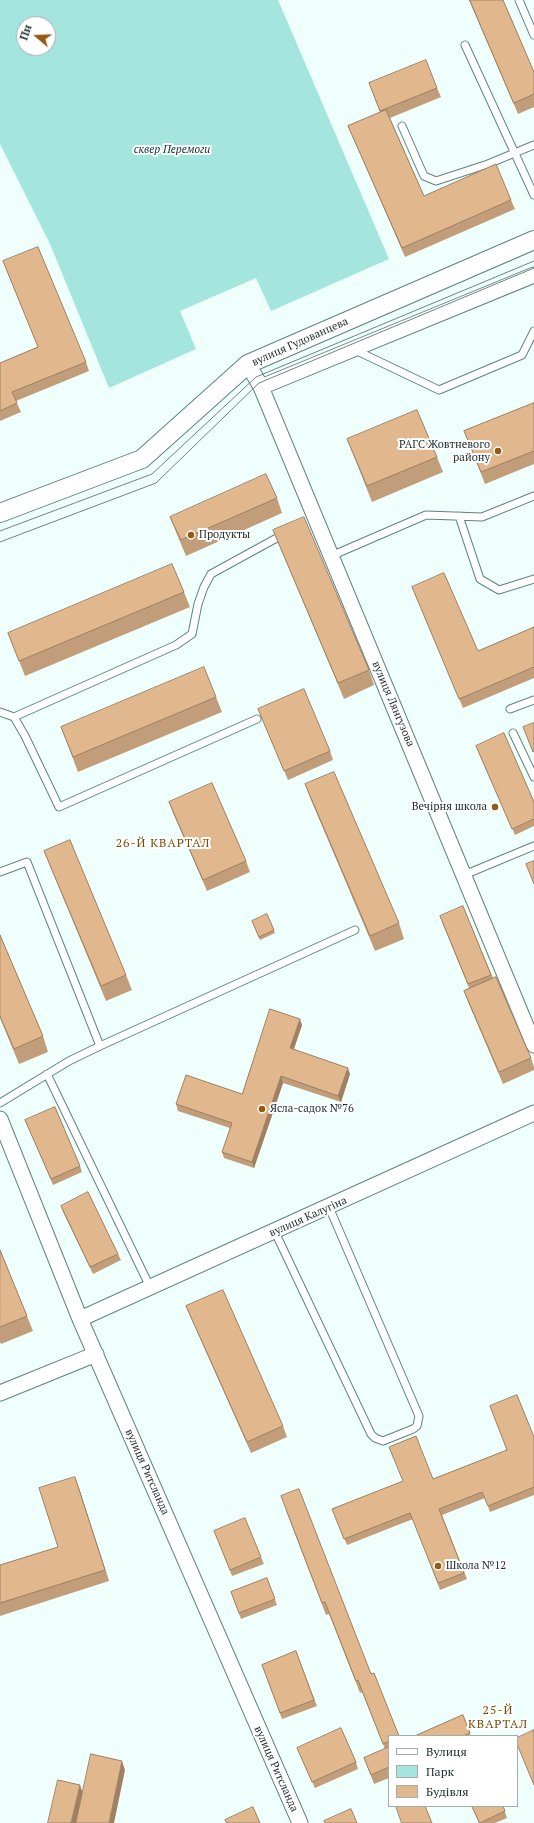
<!DOCTYPE html>
<meta charset="utf-8">
<style>
body{margin:0}
#map{position:relative;width:534px;height:1823px;overflow:hidden;background:#eefffc;font-family:"PT Serif",serif}
canvas{display:block}
.legend{position:absolute;left:388px;top:1735px;width:130px;height:72px;box-sizing:border-box;background:#fff;border:1px solid #a6acac;margin:0;padding:5px 7px;list-style:none;font-size:12px;color:#20302f}
.legend li{display:flex;align-items:center;gap:8px;height:20px}
.legend b{width:20px;border:1px solid #a6acac}
.north{position:absolute;left:16px;top:16px;width:40px;height:40px;box-sizing:border-box;background:#fff;border:1px solid #a6acac;border-radius:50%;rotate:289deg;font-size:11px;font-weight:700;line-height:16px;text-align:center;color:#20302f}
.north::after{content:'';display:block;margin:auto;width:14px;height:18px;background:#925a13;clip-path:polygon(50% 0,100% 100%,50% 72%,0 100%)}
</style>
<div id="map">
<canvas width="534" height="1823"></canvas>
<ul class="legend">
<li><b style="height:5px;background:#fff"></b>Вулиця</li>
<li><b style="height:11px;background:#a4e5de"></b>Парк</li>
<li><b style="height:11px;background:#e1b78d"></b>Будівля</li>
</ul>
<div class="north">Пн</div>
</div>
<script>
const c = document.querySelector('canvas').getContext('2d');
c.lineJoin = 'round';
function fillPath(path, color) { c.fillStyle = color; c.fill(path, 'evenodd'); }
function strokePath(path, color, width, dash) { c.strokeStyle = color; c.lineWidth = width; c.lineCap = dash ? 'butt' : 'round'; c.setLineDash(dash || []); c.stroke(path); }
function drawText(font, color, halo, rows, align = 'center') {
  c.font = font + ' "PT Serif",serif'; c.lineWidth = 4; c.setLineDash([]); c.textBaseline = 'middle'; c.strokeStyle = halo; c.fillStyle = color; for (const [text, x, y, turn = 0] of rows) {
    c.save(); c.translate(x, y); c.rotate((+turn || 0) * Math.PI / 180); c.textAlign = isNaN(turn) ? turn : align; if (halo) c.strokeText(text, 0, 0); c.fillText(text, 0, 0); c.restore();
  }
}
fillPath(new Path2D(`
 M0 0H278L389 259 271 311 256 278 180 311 196 349 109 388 50 244 0 144ZM24 24H48V48H24Z`), '#a4e5de');
const service = new Path2D(`
 M519 0 534 35
 M465 45 534 195
 M402 126 424 176 436 181 488 164 534 145
 M355 350 439 390 522 355 534 331
 M459 516 480 579 499 590 534 579
 M331 556 426 515 482 517 534 496
 M510 709 534 700
 M0 712 14 717 25 736 59 807 257 719
 M14 717 176 645 192 634 198 604 204 587 211 574 284 534
 M513 733 534 777
 M0 872 27 862 100 1046
 M464 875 534 846
 M47 1074 150 1287
 M0 1103 69 1061 100 1046 355 930
 M275 1232 371 1434 375 1438 383 1441 413 1429 417 1426 419 1416 329 1207`);
const minor = new Path2D(`
 M248 364 261 387 534 1045
 M261 387 534 275
 M0 1119 80 1319 300 1823
 M80 1319 534 1113
 M0 1393 96 1354`);
const tertiary = new Path2D(`
 M0 513 142 459 248 364 534 240`);
strokePath(service, '#5d8480', 9);
strokePath(minor, '#5d8480', 17);
strokePath(tertiary, '#5d8480', 20);
strokePath(service, '#fff', 7);
strokePath(minor, '#fff', 15);
strokePath(tertiary, '#fff', 18);
strokePath(new Path2D(`
 M0 531 152 474 256 377 534 261
 M0 542 156 483 259 383 534 268`), '#718280', 1);
fillPath(new Path2D(`
 M469 0H503L534 72V107L518 114Z
 M369 83 437 88 441 97 390 118 424 196 511 200 515 209 405 257 352 135 348 126 380 112Z
 M3 261 86 362 89 371 16 401 21 412 0 421V363L38 347Z
 M534 403V464L485 484 464 431Z
 M347 439 437 457 443 472 372 502 353 454Z
 M277 498 282 513 186 556 176 532 170 517Z
 M273 530 369 670 374 685 344 699 279 545Z
 M412 587 478 651 534 627V678L463 708Z
 M184 592 190 607 25 676 8 633Z
 M216 697 222 712 78 772 61 727Z
 M258 709 330 751 333 760 288 780Z
 M476 746 534 802V826L515 835Z
 M305 784 399 923 404 939 375 951 311 800Z
 M169 802 246 861 250 872 207 891 173 813Z
 M44 851 126 975 132 990 106 1001 50 866Z
 M463 906 493 978 531 1058 534 1067V1070L503 1084 468 1002 464 991 469 988 442 922Z
 M253 924 274 930 275 933 260 940Z
 M0 935 43 1036 48 1052 19 1064 0 1018Z
 M302 1025 294 1049 350 1074 341 1102 283 1083 254 1168 224 1158 222 1152 230 1128 178 1111 176 1104 242 1094Z
 M25 1120 80 1166 82 1172 53 1185Z
 M61 1206 118 1254 121 1260 93 1274 63 1212Z
 M0 1250 27 1316 33 1331 1 1344 0 1342Z
 M186 1306 283 1426 287 1437 251 1453 191 1318Z
 M534 1437V1495L490 1512 485 1498 442 1515 467 1579 440 1590 413 1519 347 1545 332 1509 433 1479 507 1450Z
 M75 1477 109 1581 0 1616V1565L58 1547Z
 M285 1508 389 1736V1778L374 1784 364 1758 385 1749 362 1692 360 1693 329 1614 326 1615Z
 M217 1538 261 1557 264 1564 232 1576Z
 M267 1578 277 1605 241 1619 231 1592Z
 M296 1651 317 1706 282 1719 262 1665Z
 M463 1715 471 1736H415Z
 M297 1748 356 1762 358 1769 315 1788Z
 M472 1806H503L507 1818 495 1823H479Z`), '#c29d79');
fillPath(new Path2D(`
 M300 1019 302 1025 292 1054 290 1048Z
 M348 1068 350 1074 341 1102 338 1096Z
 M281 1076 283 1083 254 1168 252 1162Z
 M75 1477 79 1488 109 1581 105 1570Z
 M122 1761 125 1770 114 1823H109Z
 M80 1785 83 1794 77 1823H71Z`), '#9e8063');
const building = new Path2D(`
 M470 0H503L534 72V94L514 103Z
 M426 60 437 88 380 111 369 83Z
 M386 110 424 196 496 164 511 200 402 248 348 126Z
 M38 247 86 362 12 392 17 403 0 411V363L38 347 3 261Z
 M534 403V451L481 472 464 431Z
 M417 410 437 457 367 486 347 439Z
 M266 474 277 498 181 540 170 517Z
 M304 517 369 670 338 683 273 530Z
 M172 564 184 592 19 661 8 633Z
 M444 573 478 651 534 627V667L459 699 412 587Z
 M204 667 216 697 73 757 61 727Z
 M304 689 330 751 284 771 258 709Z
 M534 723V751L533 752 523 727Z
 M504 733 534 802V819L512 829 476 746Z
 M334 772 399 923 370 936 305 784Z
 M212 783 246 861 203 880 169 802Z
 M70 840 126 975 101 986 44 851Z
 M534 861V884L526 864Z
 M463 906 491 975 468 984 440 916Z
 M267 914 274 930 259 937 252 921Z
 M0 935 43 1036 14 1049 0 1016Z
 M496 977 531 1058 499 1072 464 991Z
 M270 1009 300 1019 290 1048 348 1068 338 1096 281 1076 252 1162 222 1152 232 1123 176 1104 186 1075 242 1094Z
 M55 1107 80 1166 51 1179 25 1120Z
 M88 1192 118 1254 90 1267 61 1206Z
 M0 1250 27 1316 0 1327Z
 M223 1290 283 1426 247 1442 186 1306Z
 M517 1395 534 1437V1487L488 1506 482 1492 439 1509 464 1573 438 1583 410 1513 344 1539 332 1509 403 1481 389 1447 416 1436 433 1479 507 1450 490 1406Z
 M75 1477 105 1570 0 1603V1565L58 1547 39 1488Z
 M299 1489 371 1674 374 1673 399 1736H389V1741L383 1744 358 1680 356 1681 325 1602 322 1603 281 1496Z
 M245 1518 261 1557 230 1570 214 1531Z
 M267 1578 275 1599 239 1613 231 1592Z
 M296 1651 314 1700 280 1713 262 1665Z
 M463 1715 470 1733 463 1736H415Z
 M341 1728 356 1762 312 1782 297 1748Z
 M534 1730V1785L517 1744V1738Z
 M389 1747V1767L371 1775 364 1758Z
 M91 1754 122 1761 109 1823H76Z
 M58 1780 80 1785 71 1823H48Z
 M396 1806H425L432 1823H402Z
 M472 1806H503L505 1811 480 1823Z
 M253 1807 260 1823H227L225 1820Z
 M351 1809 357 1823H325L324 1821Z`);
fillPath(building, '#e1b78d');
strokePath(building, '#9e8063', 1);
for (const [x, y, r, color] of [
 [498,451,4,"#925a13"],
 [191,535,4,"#925a13"],
 [495,807,4,"#925a13"],
 [262,1109,4,"#925a13"],
 [438,1566,4,"#925a13"]
]) { const dot = new Path2D(); dot.arc(x, y, r, 0, 2 * Math.PI); c.fillStyle = color; c.fill(dot); strokePath(dot, '#fff', 1.5); }
drawText('italic 11px', '#0d322f', '#fff', [
 ["сквер Перемоги",172,150]
]);
drawText('11px', '#20302f', '#fff', [
 ["вулиця Гудованцева",300,342,-24],
 ["вулиця Лянгузова",393,704,67],
 ["вулиця Калугіна",308,1217,-24],
 ["вулиця Ритсланда",147,1472,66],
 ["вулиця Ритсланда",276,1769,66]
]);
drawText('11px', '#20302f', '#fff', [
 ["РАГС Жовтневого",490,445,"right"],
 ["району",490,458,"right"],
 ["Продукты",199,535],
 ["Вечірня школа",487,807,"right"],
 ["Ясла-садок №76",270,1109],
 ["Школа №12",446,1566]
], 'left');
c.letterSpacing = '1px';
drawText('12px', '#7b4903', '#fff', [
 ["26-Й КВАРТАЛ",163,844],
 ["25-Й",498,1711],
 ["КВАРТАЛ",498,1725]
]);
c.letterSpacing = '0px';
</script>
